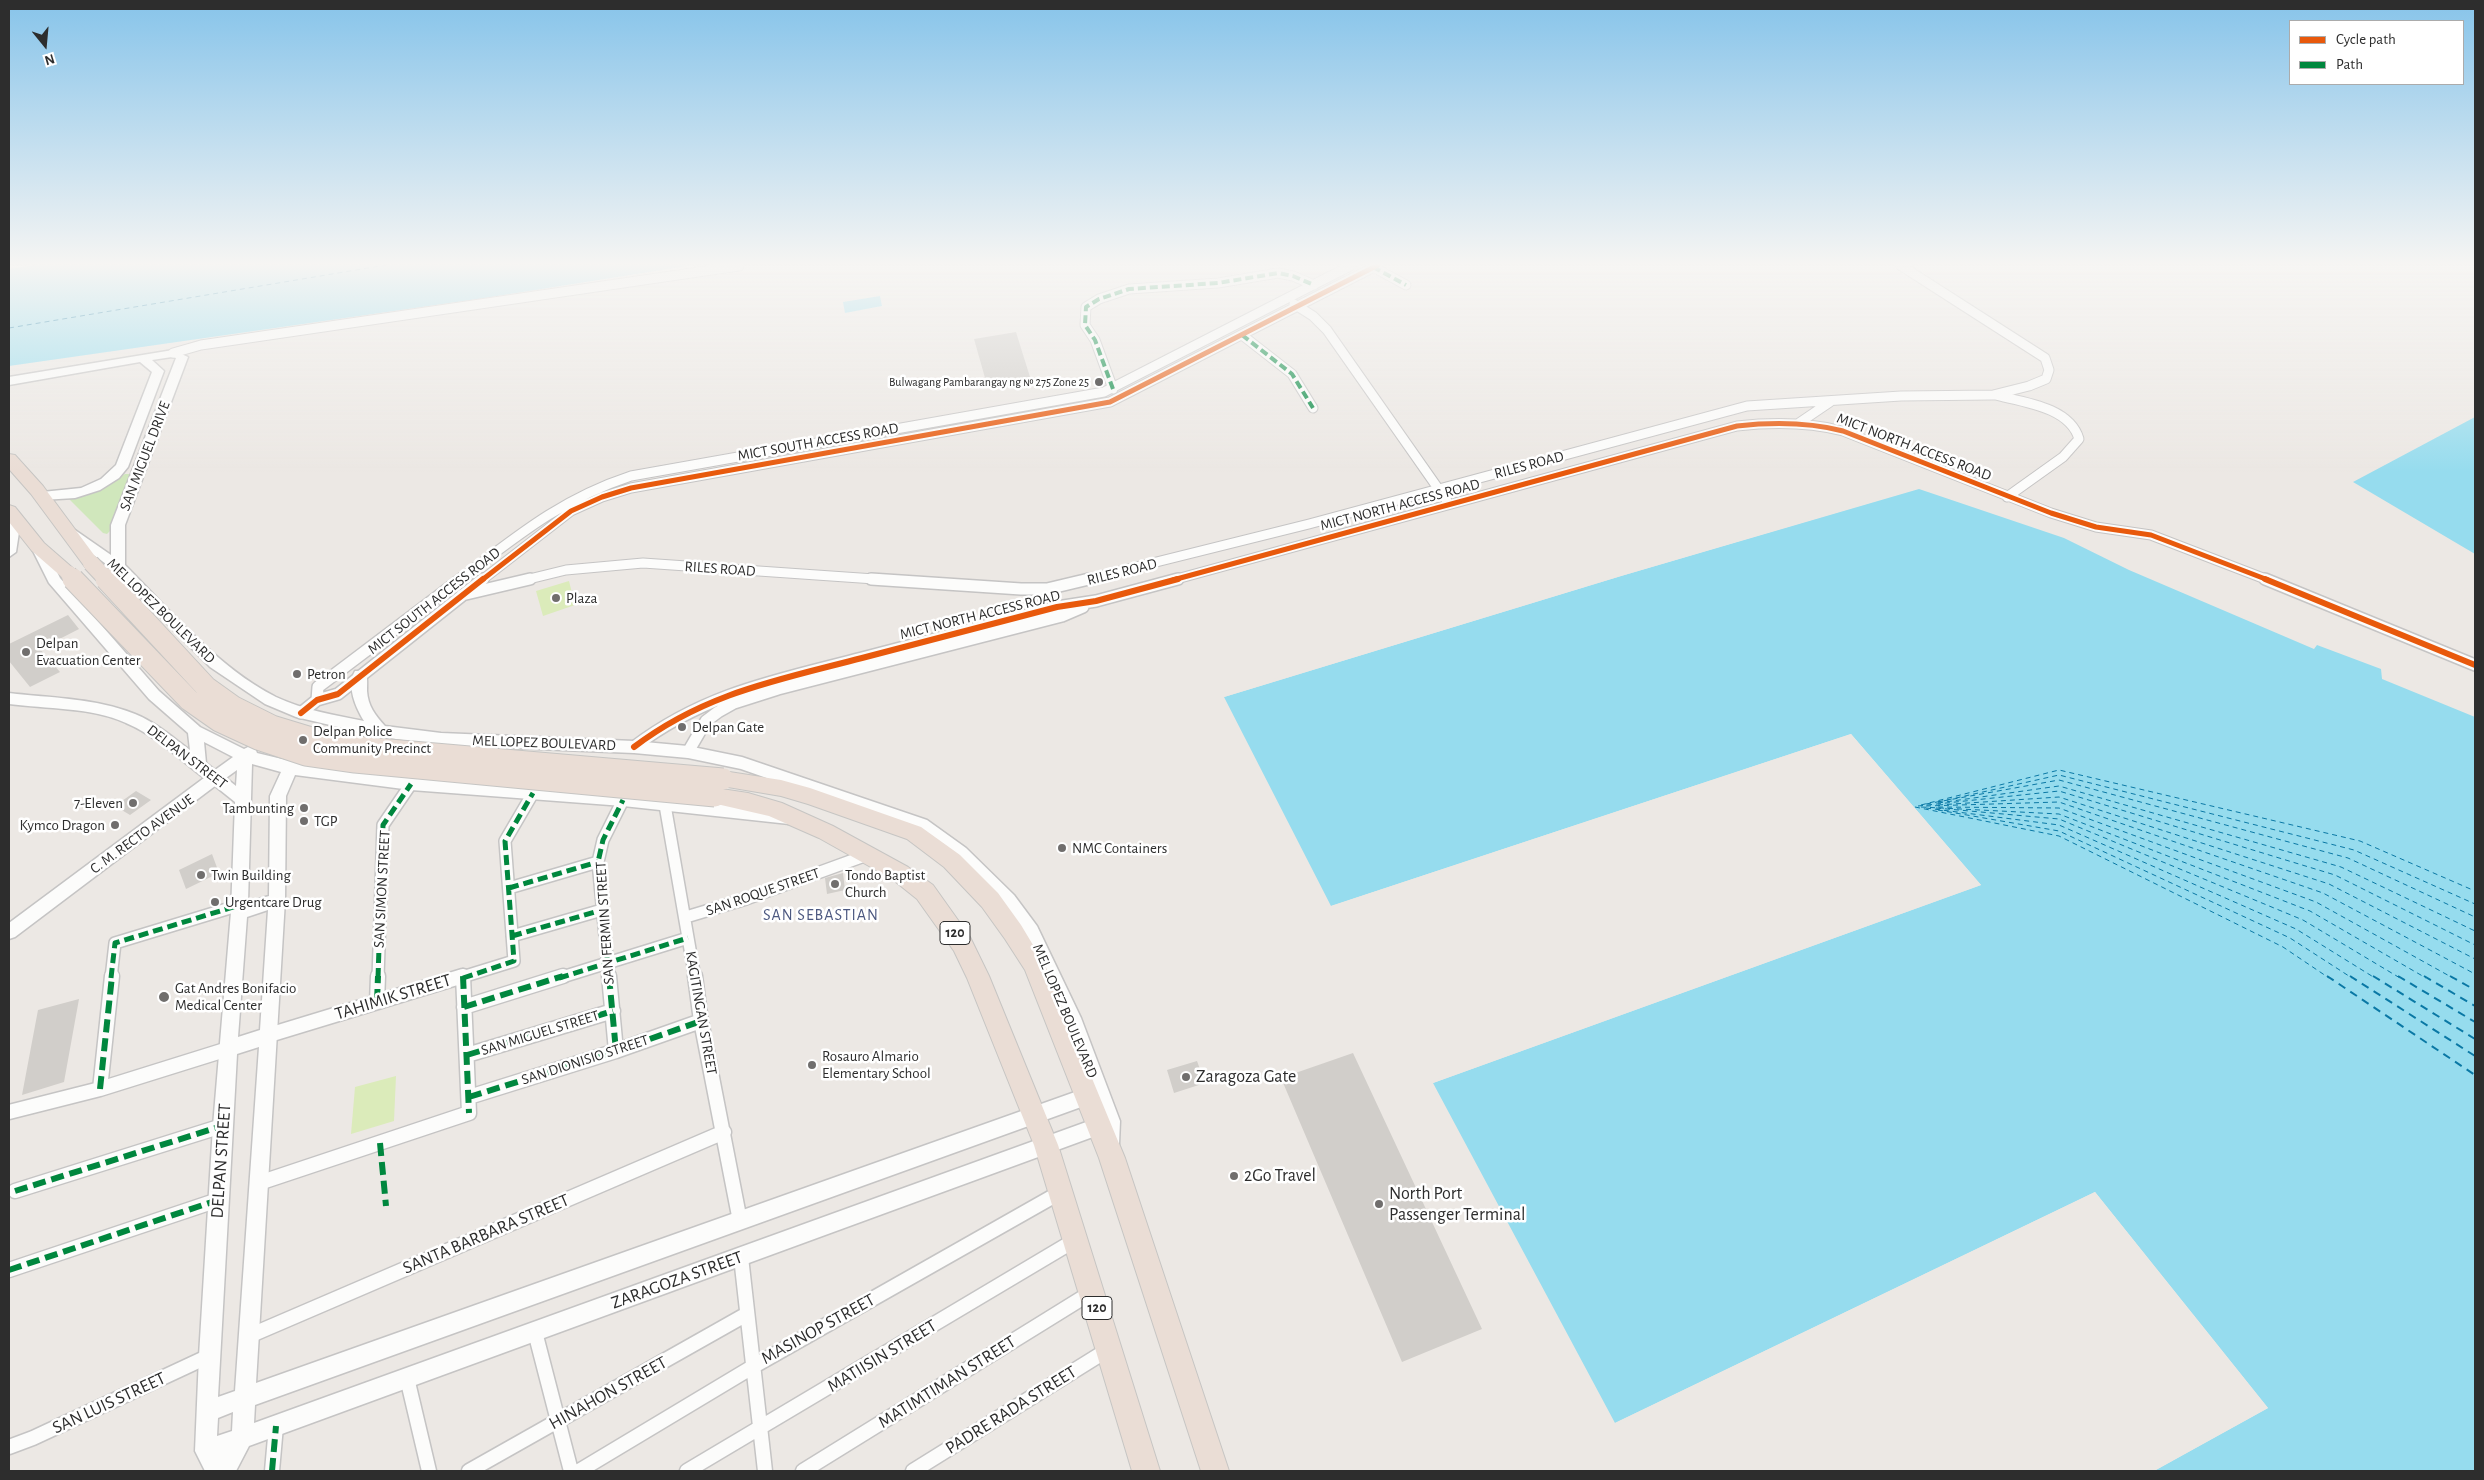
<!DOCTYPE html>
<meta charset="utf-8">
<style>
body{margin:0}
#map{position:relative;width:2484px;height:1480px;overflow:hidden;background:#ece8e4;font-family:"Alegreya Sans",sans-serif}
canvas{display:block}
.frame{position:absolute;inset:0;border:10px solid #2d2d2d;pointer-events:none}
.legend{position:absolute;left:2289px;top:20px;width:175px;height:65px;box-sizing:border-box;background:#fff;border:1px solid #ababab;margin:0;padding:6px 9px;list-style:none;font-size:15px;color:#2d2d2d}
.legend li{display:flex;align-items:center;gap:10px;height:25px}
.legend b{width:25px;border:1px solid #ababab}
.north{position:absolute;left:20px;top:20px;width:50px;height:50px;-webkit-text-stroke:4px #fff;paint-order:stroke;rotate:163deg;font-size:14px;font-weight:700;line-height:20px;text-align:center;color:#2d2d2d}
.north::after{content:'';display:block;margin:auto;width:18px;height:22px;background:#2d2d2d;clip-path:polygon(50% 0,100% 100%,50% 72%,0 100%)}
</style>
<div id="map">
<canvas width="2484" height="1480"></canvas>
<div class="frame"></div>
<ul class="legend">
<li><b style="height:6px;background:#e8590c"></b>Cycle path</li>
<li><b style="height:6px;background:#00873e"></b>Path</li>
</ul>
<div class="north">N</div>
</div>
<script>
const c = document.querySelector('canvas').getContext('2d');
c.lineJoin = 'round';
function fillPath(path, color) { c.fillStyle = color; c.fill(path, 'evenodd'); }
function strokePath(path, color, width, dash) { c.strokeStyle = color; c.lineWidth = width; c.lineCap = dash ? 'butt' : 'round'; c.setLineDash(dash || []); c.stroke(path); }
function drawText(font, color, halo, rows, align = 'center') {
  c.font = font + ' "Alegreya Sans",sans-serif'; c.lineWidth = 5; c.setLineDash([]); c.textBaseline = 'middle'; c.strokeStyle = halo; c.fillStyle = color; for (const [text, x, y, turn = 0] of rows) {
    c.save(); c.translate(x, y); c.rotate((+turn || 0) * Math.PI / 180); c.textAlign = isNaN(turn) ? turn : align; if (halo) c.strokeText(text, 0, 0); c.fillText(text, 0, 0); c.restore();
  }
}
fillPath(new Path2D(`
 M125 474H132L111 530 107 534 103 533 68 498C90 493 106 486 125 474Z`), '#d0e7bc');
fillPath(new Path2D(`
 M569 581 575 605 543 616 536 591Z
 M396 1076 394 1121 351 1134 355 1087Z`), '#dbebba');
fillPath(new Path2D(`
 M35 265H693L485 298 9 366V269Z
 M880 296 882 306 845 313 843 302Z
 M2475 417V554L2353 482Z
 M1919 489 2064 538 2129 570 2314 649 2317 645 2381 669 2382 679 2475 717V1471H2154L2268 1408 2095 1192 1615 1423 1433 1083 1981 885 1851 734 1331 906 1224 697 1621 576Z`), '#96dcee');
fillPath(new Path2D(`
 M1919 486 1923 487 1621 576 1224 697 1222 695 1620 573Z
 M1851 734 1981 885 1433 1083 1432 1081 1977 884 1851 737 1333 909 1331 906Z
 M2095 1192 2268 1408 2154 1471H2152L2264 1407 2095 1195 1616 1425 1615 1423Z`), '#ece8e4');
strokePath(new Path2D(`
 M9 328 386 265
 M1938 802 2059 775 2354 850 2475 904
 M1938 803 2059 786 2341 867 2475 931
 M1926 804 2059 780 2348 858 2475 917
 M1921 805 2059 770 2360 841 2475 891
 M1938 805 2059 797 2329 884 2475 959
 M1918 806 2059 791 2335 875 2475 945
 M1926 806 2059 802 2323 893 2475 974
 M1915 807 2059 836 2283 947 2329 978
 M1921 807 2059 814 2310 911 2426 978
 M1938 807 2059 808 2316 902 2453 978
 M1926 808 2059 825 2296 929 2375 978
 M1936 808 2059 819 2303 920 2400 978
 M1938 810 2059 831 2290 938 2352 978`), '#0a78a5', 1, [5, 4]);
strokePath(new Path2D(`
 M2327 976 2475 1075
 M2350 976 2475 1056
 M2373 976 2475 1039
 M2398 976 2475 1022
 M2424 976 2475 1006
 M2450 976 2475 990`), '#0a78a5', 2, [8, 6]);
fillPath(new Path2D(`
 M1016 332 1030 377 987 385 974 339Z
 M68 615 79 629 40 649 60 672 30 687 9 661V644Z
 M136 791 151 800 130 815 115 806Z
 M212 854 219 873 186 889 179 870Z
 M843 873 845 890 827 894 825 878Z
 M79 999 64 1082 22 1095 38 1010Z
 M1353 1053 1482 1329 1402 1362 1281 1078Z
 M1197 1061 1205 1083 1174 1093 1167 1070Z`), '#d1ceca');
const streetFar2 = new Path2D(`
 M1373 267 1406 285
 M1294 304 1313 316 1327 330 1449 504
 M1242 335 1292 374 1313 408
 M173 353 201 345 739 266
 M1113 389 1095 340 1085 325 1086 307 1099 299 1129 289 1218 283 1278 273 1293 276 1314 285
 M1995 395C2023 402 2070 407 2079 439L2063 457 2007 497
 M1799 423 1830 402
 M459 580C517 536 561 499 631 476L1104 392 1352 265
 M482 580 571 511 602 497 631 488 1110 402 1378 265
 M525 580 566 570 643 563 889 580
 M1084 580 1309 524 1747 406 1901 396 1993 395 2029 386 2046 379 2049 370 2045 358 1900 265
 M1173 580 1737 426C1773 422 1808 422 1843 431L2051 513 2096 527 2151 535 2268 580`);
const streetFar1 = new Path2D(`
 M871 579 1021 589H1047L1089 579
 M2265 579 2475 665
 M462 595 530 579
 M317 700 318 687 461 579
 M301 713 317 700 338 694 483 579
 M634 747C705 693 778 680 862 658 927 641 992 624 1057 607L1096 601 1178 579
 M688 752 706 721 718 712 734 703 778 689 1062 616 1083 607
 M665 805 695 978
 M509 888 598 862
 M686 917 746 899 867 855
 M512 936 602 910
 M111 978 115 943 240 905
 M378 978 383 825 411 784
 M459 978 514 961 505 841 533 793
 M559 978 688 938
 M609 978 598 862 603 840 623 800`);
const street = new Path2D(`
 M609 976 616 1051
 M695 976 701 1021 740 1221
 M377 1002 378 976
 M464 1007 563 976
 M269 1035 463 976
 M467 1055 613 1011
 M100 1089 112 976
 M469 1097 616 1051 701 1021
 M9 1112 100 1089 228 1049
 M259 1183 469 1113 463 976
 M15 1191 222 1126
 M741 1257 765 1471
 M9 1270 218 1200
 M535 1332 571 1471
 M249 1336 724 1132
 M407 1378 429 1471
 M9 1447 33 1438 209 1356
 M272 1471 276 1426
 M469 1471 747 1314
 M579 1471 754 1366 1061 1192
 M687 1471 1077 1239
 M803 1471 1092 1292
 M913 1471 1109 1349`);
const secondary = new Path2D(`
 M173 350 188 357 125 525V565C170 610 218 668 276 697 304 710 334 715 364 721 356 708 346 686 355 671H365C368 677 367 684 367 691 368 706 375 715 385 726L441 733 634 741 688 746 742 757 927 820 966 848 1014 895 1037 926 1081 1018 1120 1121 1119 1144 1117 1150 1110 1153 1103 1150 1101 1144V1134L249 1446 236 1471H205L195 1451 199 1356 213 1126 231 912 235 802 215 786 15 937 9 939V923L204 778C179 759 155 735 126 723 91 707 46 709 9 704V693C51 698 96 698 135 714 155 722 172 737 190 750L188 733 149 699 49 583 31 547 33 544H43L60 578 159 691 200 727 244 749 250 746 255 748 257 753C345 776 438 780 528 787 615 793 702 802 789 812L795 813 797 818 795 823 789 824 623 806 411 790 295 775 286 796 285 900 256 1383 1089 1087 1063 1019 1025 936 1002 905 954 858 915 830 741 769 688 758 634 753 441 745 381 737 296 717 265 704 210 667 113 569 63 533 65 530H75L111 555V525L176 358 172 357 152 360 164 371 128 467 119 478 100 490 75 498 42 500 36 496 42 492 81 488 101 479 116 465 152 372 140 362 9 385V377ZM204 742 233 757 215 770 206 763ZM252 764 281 772 270 796 269 896 248 902ZM237 770 236 786 226 778ZM268 910 260 1030 238 1037 247 917ZM259 1047 235 1391 218 1397 237 1054ZM1095 1102 1100 1117 254 1423 255 1405ZM233 1412 232 1431 217 1436 218 1418Z
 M14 515 21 519 16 552 9 557V517Z`);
const highway = new Path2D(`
 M9 454 15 455 43 486 97 559 100 563 97 567 91 569 85 567 31 494 9 469Z
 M9 505 15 507 44 543 75 570 78 574 75 578 69 580 63 578 32 551 9 522Z
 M723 771 781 780 810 788 921 827 960 855 998 893 1021 925 1045 965 1125 1158 1229 1471H1201L1099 1158 1025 970 1005 939 982 907 944 867 907 839 808 804 781 796 716 785 713 779 716 773Z
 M715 788 748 793 782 803 833 826 908 867 933 885 970 937 989 976 1058 1145 1160 1471H1132L1034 1145 967 978 954 951 917 899 892 879 819 838 769 816 708 802 705 796 708 790Z`);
strokePath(streetFar2, '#c5c4c4', 11);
strokePath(streetFar1, '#c5c4c4', 14);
strokePath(street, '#c5c4c4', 17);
strokePath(secondary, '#c5c4c4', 3);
strokePath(highway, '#c6c5c3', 2);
strokePath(streetFar2, '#fcfcfb', 9);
strokePath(streetFar1, '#fcfcfb', 11);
strokePath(street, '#fcfcfb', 14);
fillPath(secondary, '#fcfcfb');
fillPath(highway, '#eaddd5');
const highwayBridgeFar1 = new Path2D(`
 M91 563 107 580
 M69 574 75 580`);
const highwayBridge = new Path2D(`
 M73 579 189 700 219 721 258 739 306 755 355 762 715 796
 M106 579 206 687 234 707 272 726 318 740 366 748 723 779`);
strokePath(highwayBridgeFar1, '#c6c5c3', 18, []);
strokePath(highwayBridge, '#c6c5c3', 23, []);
strokePath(highwayBridgeFar1, '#eaddd5', 16);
strokePath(highwayBridge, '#eaddd5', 21);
strokePath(new Path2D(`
 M1373 267 1406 285
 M1242 335 1292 374 1313 408
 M1113 389 1095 340 1085 325 1086 307 1099 299 1129 289 1218 283 1278 273 1293 276 1314 285`), '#00873e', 4, [8, 4]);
strokePath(new Path2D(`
 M509 888 598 862
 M512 936 602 910
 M111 978 115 943 240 905
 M378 978 383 825 411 784
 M463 978 514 961 505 841 533 793
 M559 978 688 938
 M609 978 598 862 603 840 623 800`), '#00873e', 5, [10, 5]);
strokePath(new Path2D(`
 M463 976 469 1113
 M609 976 616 1051
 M377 1002 378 976
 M464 1007 563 976
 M467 1055 613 1011
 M100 1089 112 976
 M469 1097 616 1051 701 1021
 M380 1143 386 1206
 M15 1191 222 1126
 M9 1270 218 1200
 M272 1471 276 1426`), '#00873e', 6, [13, 6]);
strokePath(new Path2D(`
 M482 580 571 511 602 497 631 488 1110 402 1378 265
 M1173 580 1737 426C1773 422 1808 422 1843 431L2051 513 2096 527 2151 535 2268 580`), '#e8590c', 5);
strokePath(new Path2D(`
 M2265 579 2475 665
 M301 713 317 700 338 694 483 579
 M634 747C705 693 778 680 862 658 927 641 992 624 1057 607L1096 601 1178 579`), '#e8590c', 6);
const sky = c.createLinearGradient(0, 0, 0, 472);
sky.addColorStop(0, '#87c4ea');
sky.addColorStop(0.56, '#f6f5f3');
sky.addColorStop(1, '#f6f5f300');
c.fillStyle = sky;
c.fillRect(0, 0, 2484, 472);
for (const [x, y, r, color] of [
 [1099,382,5,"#706e6d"],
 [556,598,5,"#706e6d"],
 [26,652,5,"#706e6d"],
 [297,674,5,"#706e6d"],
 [682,727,5,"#706e6d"],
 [303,740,5,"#706e6d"],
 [133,803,5,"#706e6d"],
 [304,808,5,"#706e6d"],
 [304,821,5,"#706e6d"],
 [115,825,5,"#706e6d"],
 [1062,848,5,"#706e6d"],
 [201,875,5,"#706e6d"],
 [835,884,5,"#706e6d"],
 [215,902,5,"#706e6d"],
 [164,997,6,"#706e6d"],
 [812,1065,5,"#706e6d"],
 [1186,1077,5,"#706e6d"],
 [1234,1176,5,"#706e6d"],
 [1379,1204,5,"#706e6d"]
]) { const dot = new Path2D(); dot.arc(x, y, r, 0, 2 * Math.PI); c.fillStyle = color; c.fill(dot); strokePath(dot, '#fff', 2); }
drawText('12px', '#2d2d2d', '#fff', [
 ["Bulwagang Pambarangay ng № 275 Zone 25",1089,382]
], 'right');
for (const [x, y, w] of [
 [955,933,30],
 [1097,1308,30]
]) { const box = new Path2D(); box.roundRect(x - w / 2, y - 11.5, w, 23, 4); c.fillStyle = '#fff'; c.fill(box); strokePath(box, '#2d2d2d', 1); }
drawText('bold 14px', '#2d2d2d', null, [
 ["120",955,933],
 ["120",1097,1308]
]);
drawText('15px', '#2d2d2d', '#fff', [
 ["MICT SOUTH ACCESS ROAD",818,442,-10],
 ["MICT NORTH ACCESS ROAD",1914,447,21],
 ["SAN MIGUEL DRIVE",145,456,-69],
 ["RILES ROAD",1529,465,-15],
 ["MICT NORTH ACCESS ROAD",1400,505,-15],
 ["RILES ROAD",720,569,4],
 ["RILES ROAD",1122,572,-14],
 ["MICT SOUTH ACCESS ROAD",434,601,-38],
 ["MEL LOPEZ BOULEVARD",161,611,44],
 ["MICT NORTH ACCESS ROAD",980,615,-14],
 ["MEL LOPEZ BOULEVARD",544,743,2],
 ["DELPAN STREET",187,757,37],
 ["C. M. RECTO AVENUE",142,834,-36],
 ["SAN SIMON STREET",382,889,-87],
 ["SAN ROQUE STREET",763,892,-19],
 ["SAN FERMIN STREET",605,923,-94],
 ["MEL LOPEZ BOULEVARD",1065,1011,67],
 ["KAGITINGAN STREET",701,1013,80],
 ["SAN MIGUEL STREET",540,1033,-17],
 ["SAN DIONISIO STREET",585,1060,-18]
]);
drawText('15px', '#2d2d2d', '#fff', [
 ["Plaza",566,598],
 ["Delpan",36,643],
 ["Evacuation Center",36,660],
 ["Petron",307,674],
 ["Delpan Gate",692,727],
 ["Delpan Police",313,731],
 ["Community Precinct",313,748],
 ["7-Eleven",123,803,"right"],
 ["Tambunting",294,808,"right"],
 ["TGP",314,821],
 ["Kymco Dragon",105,825,"right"],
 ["NMC Containers",1072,848],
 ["Twin Building",211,875],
 ["Tondo Baptist",845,875],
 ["Church",845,892],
 ["Urgentcare Drug",225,902],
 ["Gat Andres Bonifacio",175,988],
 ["Medical Center",175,1005],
 ["Rosauro Almario",822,1056],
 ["Elementary School",822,1073]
], 'left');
c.letterSpacing = '1px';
drawText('16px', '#4c5880', '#fff', [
 ["SAN SEBASTIAN",821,915]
]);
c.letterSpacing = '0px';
drawText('18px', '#2d2d2d', '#fff', [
 ["TAHIMIK STREET",393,997,-17],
 ["DELPAN STREET",221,1161,-86],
 ["SANTA BARBARA STREET",486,1234,-23],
 ["ZARAGOZA STREET",677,1280,-20],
 ["MASINOP STREET",818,1329,-29],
 ["MATIISIN STREET",882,1356,-31],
 ["MATIMTIMAN STREET",947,1382,-32],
 ["HINAHON STREET",608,1393,-29],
 ["SAN LUIS STREET",109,1403,-25],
 ["PADRE RADA STREET",1011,1410,-32]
]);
drawText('18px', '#2d2d2d', '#fff', [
 ["Zaragoza Gate",1196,1077],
 ["2Go Travel",1244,1176],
 ["North Port",1389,1194],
 ["Passenger Terminal",1389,1215]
], 'left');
</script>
